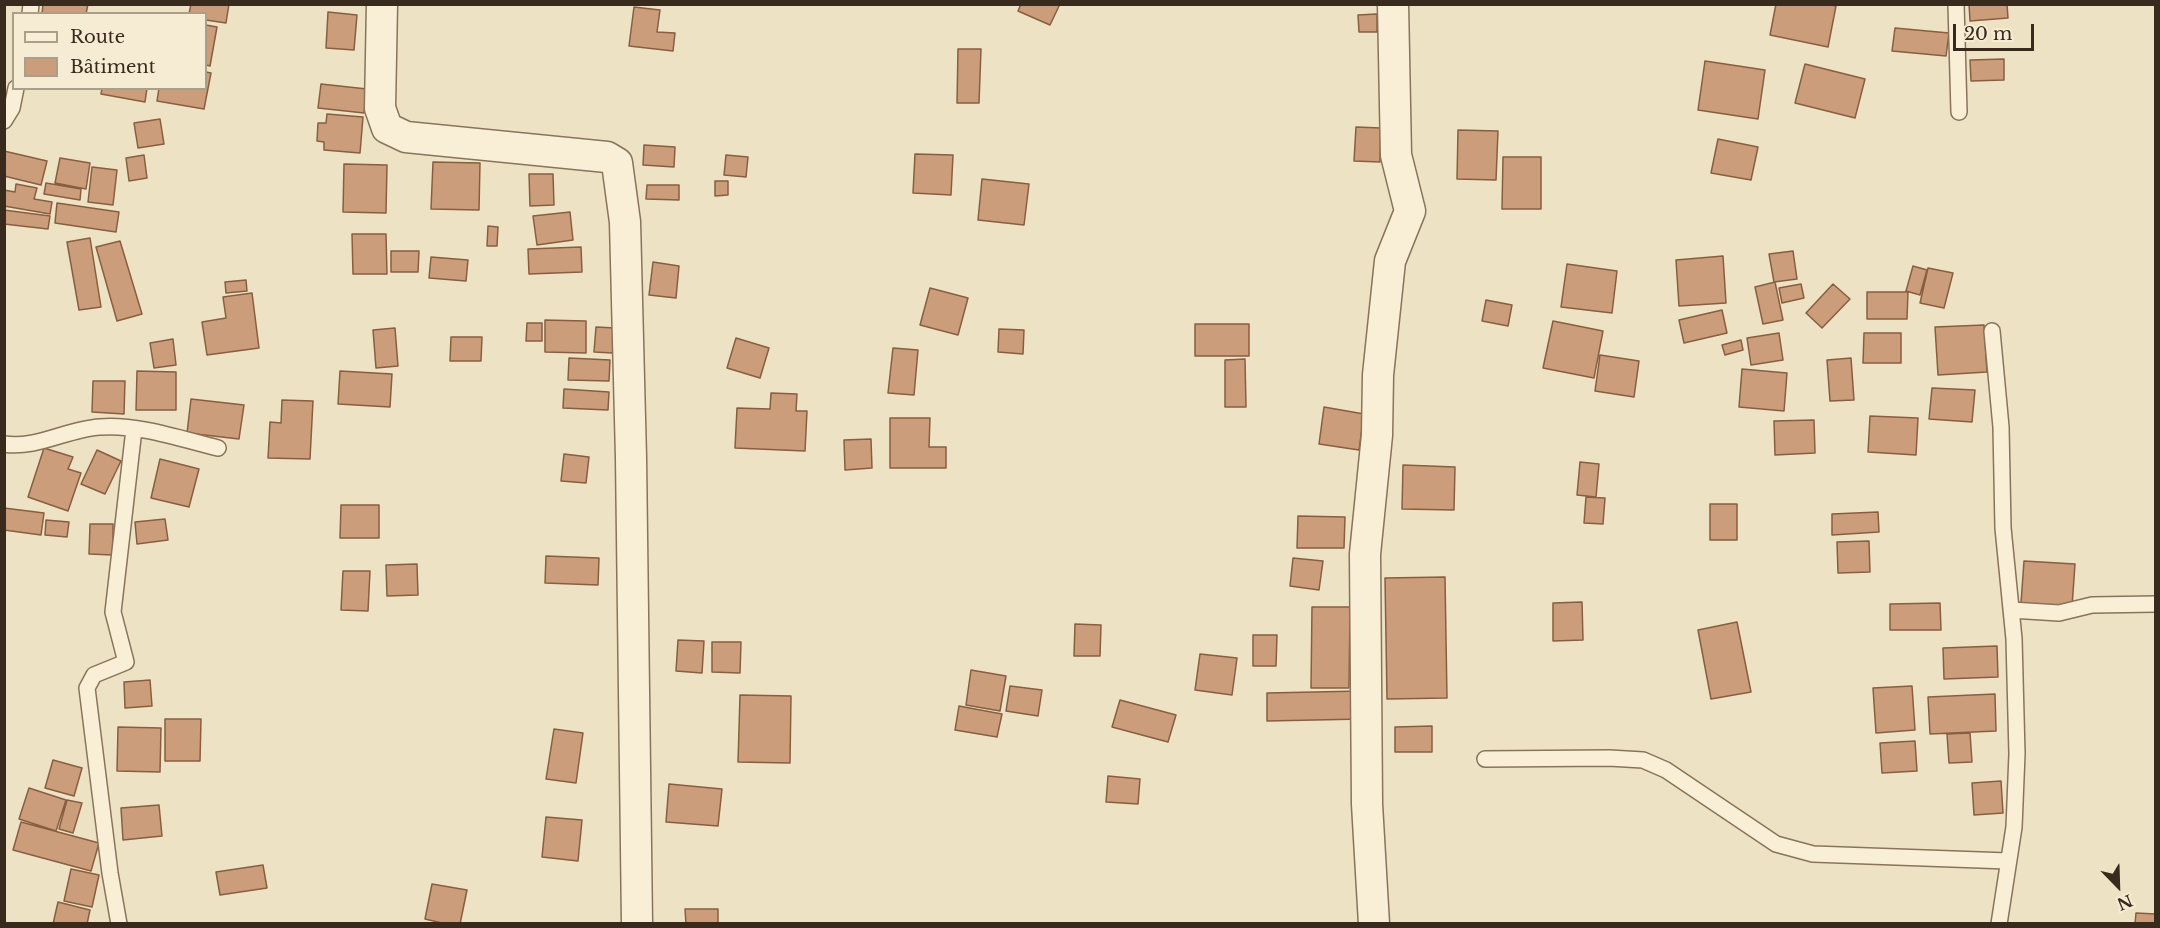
<!DOCTYPE html>
<meta charset="utf-8">
<style>
body{margin:0}
#map{position:relative;width:2160px;height:928px;overflow:hidden;background:#eee2c4;font-family:"Libre Baskerville",serif}
canvas{display:block}
.frame{position:absolute;inset:0;border:6px solid #382b1e;pointer-events:none}
.legend{position:absolute;left:12px;top:12px;width:195px;height:78px;box-sizing:border-box;background:#f5ecd3;border:2px solid #a99f8b;margin:0;padding:8px 10px;list-style:none;font-size:18px;color:#382b1e}
.legend li{display:flex;align-items:center;gap:12px;height:30px}
.legend b{width:30px;border:2px solid #a99f8b}
.north{position:absolute;left:2088px;top:856px;width:60px;height:60px;-webkit-text-stroke:4px #f5ecd3;paint-order:stroke;rotate:157deg;font-size:16px;font-weight:700;line-height:24px;text-align:center;color:#382b1e}
.north::after{content:'';display:block;margin:auto;width:21px;height:27px;background:#382b1e;clip-path:polygon(50% 0,100% 100%,50% 72%,0 100%)}
.scale{position:absolute;left:1953px;top:24px;width:81px;height:27px;box-sizing:border-box;border:3px solid #382b1e;border-top:0;padding-left:8px;font-size:18px;line-height:21px;white-space:nowrap;color:#382b1e;-webkit-text-stroke:4px #f5ecd3;paint-order:stroke}
</style>
<div id="map">
<canvas width="2160" height="928"></canvas>
<div class="frame"></div>
<ul class="legend">
<li><b style="height:8px;background:#f9efd7"></b>Route</li>
<li><b style="height:16px;background:#cc9d7a"></b>Bâtiment</li>
</ul>
<div class="north">N</div>
<div class="scale">20 m</div>
</div>
<script>
const c = document.querySelector('canvas').getContext('2d');
c.lineJoin = 'round';
function fillPath(path, color) { c.fillStyle = color; c.fill(path, 'evenodd'); }
function strokePath(path, color, width, dash) { c.strokeStyle = color; c.lineWidth = width; c.lineCap = dash ? 'butt' : 'round'; c.setLineDash(dash || []); c.stroke(path); }
const building = new Path2D(`
 M43 4H88L86 14H42Z
 M191 4H229L226 23 206 20V14H189Z
 M1021 4H1060L1050 25 1018 11Z
 M1776 4H1826L1836 6 1828 47 1770 35Z
 M1969 4H2007L2008 18 1970 21Z
 M634 7 660 10 657 32 675 33 673 51 629 46Z
 M328 12 357 15 354 50 326 48Z
 M1377 14V32H1359L1358 15Z
 M206 25 217 27 210 66 206 65Z
 M1895 28 1949 33 1946 56 1892 51Z
 M958 49H981L979 103H957Z
 M2004 59V80L1971 81 1970 60Z
 M1705 61 1765 70 1758 119 1698 110Z
 M1805 64 1865 79 1855 118 1795 103Z
 M206 72 211 73 204 109 157 101 159 88H206Z
 M321 84 367 89 364 113 318 108Z
 M102 88H147L145 102 101 94Z
 M327 114 363 117 360 153 324 150V142L317 141 318 123H326Z
 M160 119 164 144 138 148 134 123Z
 M1356 127 1381 128 1380 162 1354 161Z
 M1458 130 1498 131 1496 180 1457 179Z
 M1718 139 1758 147 1751 180 1711 173Z
 M644 145 675 147 674 167 643 165Z
 M4 151 47 161 41 185 4 176Z
 M915 154 953 155 951 195 913 193Z
 M144 155 147 178 129 181 126 158Z
 M726 155 748 157 746 177 724 175Z
 M1503 157H1541V209H1502Z
 M60 158 90 163 86 189 55 183Z
 M433 162 480 163 479 210 431 209Z
 M344 164 387 165 386 213 343 212Z
 M92 167 117 170 113 205 88 202Z
 M529 174H553L554 205 530 206Z
 M982 179 1029 184 1024 225 978 220Z
 M715 181H728V195L715 196Z
 M46 183 81 189 80 200 44 194Z
 M16 184 37 188 34 199 52 202 50 214 4 206V190L15 192Z
 M647 185H679V200L646 199Z
 M57 203 119 212 116 232 55 223Z
 M4 210 50 216 48 229 4 224Z
 M570 212 573 240 537 245 533 216Z
 M488 226 498 227 497 246H487Z
 M352 234H386L387 274H353Z
 M90 238 101 307 79 310 67 242Z
 M120 241 142 314 117 321 96 247Z
 M581 247 582 272 529 274 528 249Z
 M391 251H419L418 272H391Z
 M1793 251 1797 279 1774 282 1769 254Z
 M1723 256 1726 303 1679 306 1676 260Z
 M431 257 468 260 466 281 429 278Z
 M653 262 679 266 676 298 649 295Z
 M1567 264 1617 271 1612 313 1561 307Z
 M1913 266 1927 270 1920 295 1906 291Z
 M1928 268 1953 273 1944 308 1920 303Z
 M246 280 247 291 226 293 225 282Z
 M1775 282 1783 320 1763 324 1755 287Z
 M1801 284 1804 298 1782 303 1779 288Z
 M1833 284 1850 299 1822 328 1806 313Z
 M930 288 968 298 958 335 920 325Z
 M1867 292H1908L1907 319H1867Z
 M252 293 259 348 207 355 202 322 226 318 223 297Z
 M1486 300 1512 305 1508 326 1482 321Z
 M1722 310 1727 333 1684 343 1679 320Z
 M545 320 586 321V353L545 352Z
 M1553 321 1603 331 1594 378 1543 368Z
 M527 323H542V341H526Z
 M1195 324H1249V356H1195Z
 M1984 325 1987 372 1938 375 1935 327Z
 M596 327 615 328 613 353 594 352Z
 M395 328 398 366 376 368 373 330Z
 M999 329 1024 330 1023 354 998 352Z
 M1779 333 1783 360 1751 365 1747 338Z
 M1864 333H1901V363H1863Z
 M451 337H482L481 361H450Z
 M736 338 769 348 760 378 727 368Z
 M173 339 176 365 154 368 150 343Z
 M1741 340 1743 350 1725 355 1722 345Z
 M893 348 918 350 914 395 888 393Z
 M1600 355 1639 361 1634 397 1595 391Z
 M569 358 610 360 609 381 568 380Z
 M1851 358 1854 400 1830 401 1827 360Z
 M1245 359 1246 407H1225V360Z
 M1742 369 1787 373 1784 411 1739 407Z
 M137 371 176 372V410H136Z
 M340 371 392 374 390 407 338 404Z
 M93 381H125L124 414 92 412Z
 M1932 388 1975 390 1972 422 1929 419Z
 M564 389 609 392 608 410 563 408Z
 M771 393 797 394 796 411H807L805 451 735 448 737 408 770 409Z
 M191 399 244 405 239 439 187 433Z
 M282 400 313 401 310 459 268 458 270 422 281 423Z
 M1324 407 1364 414 1359 450 1319 444Z
 M1870 416 1918 418 1916 455 1868 452Z
 M890 418H930L929 447H946V468H890Z
 M1814 420 1815 453 1775 455 1774 421Z
 M871 439 872 468 845 470 844 440Z
 M44 448 73 457 68 469 81 473 68 511 28 497Z
 M97 450 121 461 105 494 81 484Z
 M564 454 589 457 586 483 561 481Z
 M160 459 199 469 189 507 151 498Z
 M1580 462 1599 464 1596 497 1577 495Z
 M1403 465 1455 467 1454 510 1402 509Z
 M1586 497 1605 498 1603 524 1584 523Z
 M1710 504H1737V540H1710Z
 M341 505H379V538H340Z
 M4 508 44 513 41 535 4 530Z
 M1878 512 1879 532 1832 535V514Z
 M1298 516 1345 517 1344 548H1297Z
 M165 519 168 540 137 544 135 522Z
 M46 520 69 522 67 537 45 535Z
 M90 524H113V555L89 554Z
 M1869 541 1870 572 1838 573 1837 542Z
 M546 556 599 558 598 585 545 583Z
 M1293 558 1323 561 1319 590 1290 586Z
 M2024 561 2075 564 2072 607 2021 603Z
 M417 564 418 595 387 596 386 565Z
 M343 571H370L368 611 341 610Z
 M1445 577 1447 698 1387 699 1385 578Z
 M1582 602 1583 640 1553 641V603Z
 M1940 603 1941 630H1890V604Z
 M1312 607H1350L1349 688H1311Z
 M1737 622 1751 692 1711 699 1698 630Z
 M1075 624 1101 625 1100 656H1074Z
 M1253 635H1277L1276 666H1253Z
 M678 640 704 641 702 673 676 671Z
 M712 642H741L740 673 712 672Z
 M1997 646 1998 677 1944 679 1943 648Z
 M1200 654 1237 658 1232 695 1195 690Z
 M971 670 1006 676 1000 711 966 705Z
 M150 680 152 706 125 708 124 682Z
 M1010 686 1042 690 1038 716 1006 711Z
 M1912 686 1915 730 1876 733 1873 688Z
 M1361 691 1362 719 1267 721V693Z
 M1995 694 1996 731 1930 734 1928 697Z
 M740 695 791 696 790 763 738 762Z
 M1120 700 1176 715 1168 742 1112 727Z
 M959 706 1002 714 997 737 955 730Z
 M165 719H201L200 761H165Z
 M1432 726V752H1395V727Z
 M118 727 161 728 160 772 117 771Z
 M554 729 583 733 576 783 546 779Z
 M1970 733 1972 762 1949 763 1947 734Z
 M1915 741 1917 771 1882 773 1880 743Z
 M53 760 82 768 74 796 45 788Z
 M1108 776 1140 779 1138 804 1106 802Z
 M2001 781 2003 813 1974 815 1972 783Z
 M669 784 722 789 718 826 666 822Z
 M29 788 66 800 56 831 19 819Z
 M67 800 82 803 73 833 59 829Z
 M159 805 162 836 123 840 121 808Z
 M546 817 582 820 578 861 542 857Z
 M21 822 99 843 91 871 13 850Z
 M263 865 267 888 220 895 216 872Z
 M71 869 99 875 92 907 64 901Z
 M432 884 467 890 460 924H446L425 919Z
 M58 902 90 910 87 924H53Z
 M685 909H718V924H686Z
 M2136 913 2156 914V924H2135Z`);
fillPath(building, '#cc9d7a');
strokePath(building, '#885e40', 1.5);
const service = new Path2D(`
 M1956 4 1959 112
 M30 14 31 4
 M4 121 12 108 16 88
 M1992 331 2001 427 2003 528 2014 639 2017 754 2014 827 1999 924
 M4 444C37 449 67 429 100 427 138 424 181 439 218 448
 M2011 610 2059 613 2092 605 2156 604
 M1485 759 1609 758 1643 760 1666 770 1776 844 1813 854 2008 861
 M119 924 110 873 87 688 94 675 126 662 113 612 134 429`);
const minor = new Path2D(`
 M382 4 380 108 387 128 406 137 607 157 617 163 625 222 631 458 637 924
 M1374 924 1367 804 1365 554 1377 435 1378 375 1390 261 1410 211 1396 155 1393 4`);
strokePath(service, '#88745a', 18);
strokePath(minor, '#88745a', 33);
strokePath(service, '#f9efd7', 15);
strokePath(minor, '#f9efd7', 30);
</script>
